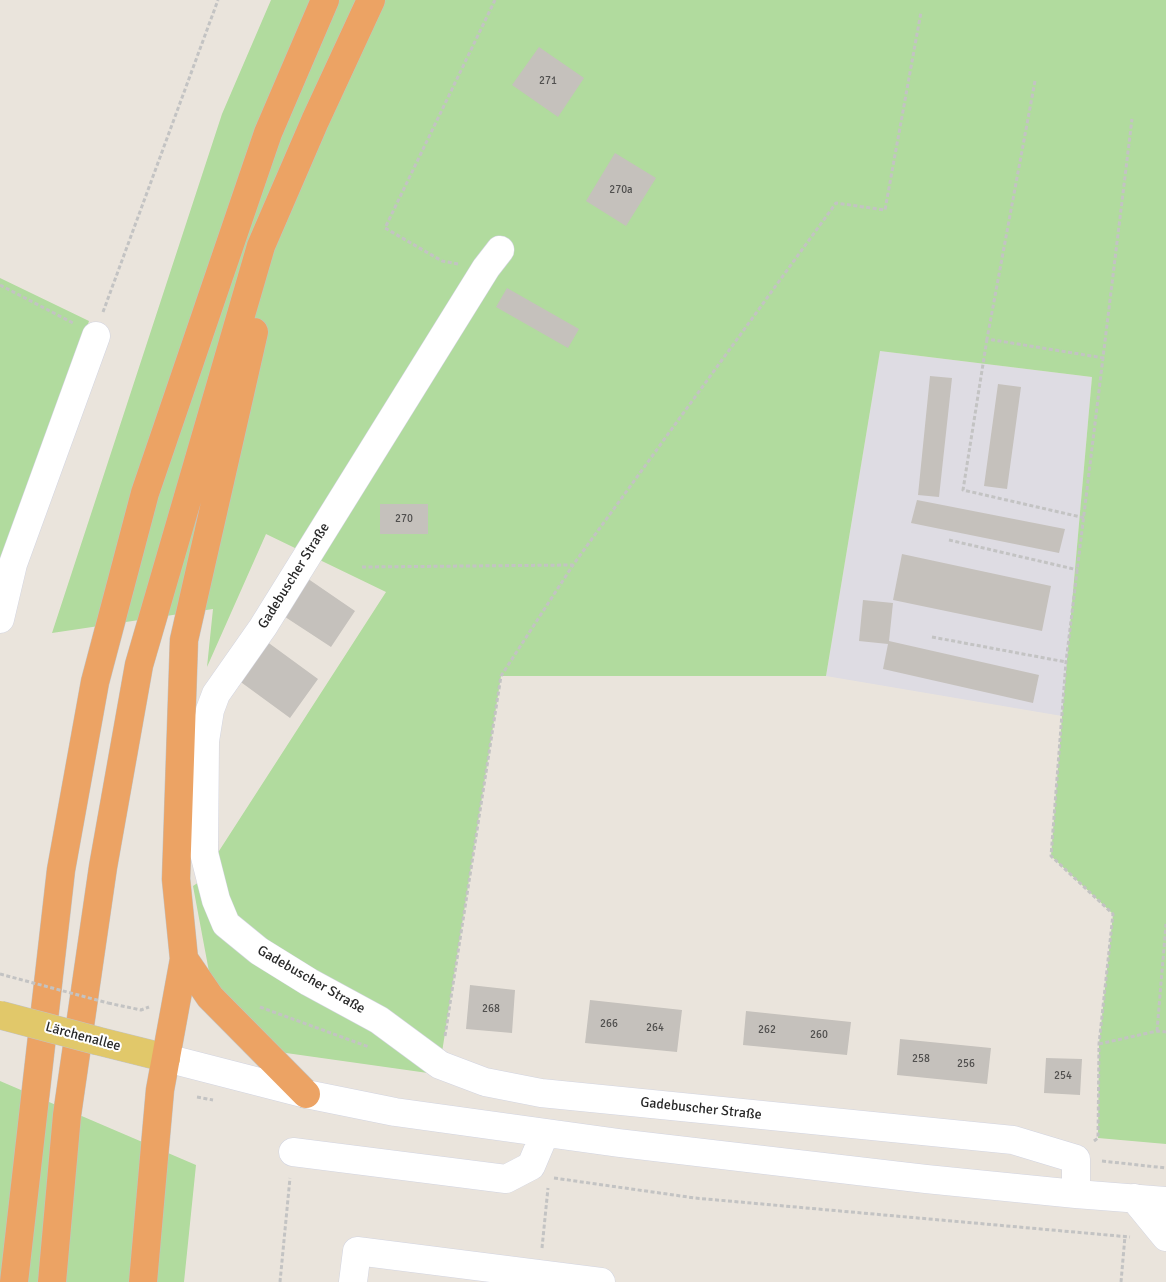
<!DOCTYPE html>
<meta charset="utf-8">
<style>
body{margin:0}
canvas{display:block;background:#eae4dc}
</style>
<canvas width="1166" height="1282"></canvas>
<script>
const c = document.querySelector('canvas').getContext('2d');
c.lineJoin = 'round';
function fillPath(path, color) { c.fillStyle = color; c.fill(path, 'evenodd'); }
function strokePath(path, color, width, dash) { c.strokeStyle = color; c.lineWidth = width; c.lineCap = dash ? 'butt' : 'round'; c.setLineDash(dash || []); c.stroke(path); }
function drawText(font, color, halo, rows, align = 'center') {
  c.font = font + ' Signika,sans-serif'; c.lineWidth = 4; c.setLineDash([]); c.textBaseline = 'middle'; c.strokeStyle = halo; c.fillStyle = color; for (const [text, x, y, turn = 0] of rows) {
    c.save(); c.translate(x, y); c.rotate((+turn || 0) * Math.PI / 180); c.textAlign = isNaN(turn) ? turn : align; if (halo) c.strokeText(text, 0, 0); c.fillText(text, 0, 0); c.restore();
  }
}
fillPath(new Path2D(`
 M880 351 1092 377 1062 716 826 676Z`), '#dedce3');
fillPath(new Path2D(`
 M271 0H1166V1144L1098 1138 1099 1044 1113 914 1051 856 1062 716 1092 377 880 351 826 676H501L440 1065 435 1074 279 1052 210 977 193 886 199 882 386 592 266 534 207 667 213 609 52 633 222 114Z
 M0 278 89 321 0 592Z
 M0 1081 196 1165 184 1282H0Z`), '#b1db9e');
fillPath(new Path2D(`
 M539 47 584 78 558 117 512 85Z
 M615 153 656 178 626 226 586 201Z
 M507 288 579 329 568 348 496 307Z
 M930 376 952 378 939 497 918 495Z
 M998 384 1021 387 1007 489 984 486Z
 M917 500 1065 529 1059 553 911 523Z
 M380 504H428V534H380Z
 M902 554 1051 586 1042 631 893 600Z
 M301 574 355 611 331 647 276 611Z
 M863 600 893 603 889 641 1039 675 1033 703 883 669 888 644 859 641Z
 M266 641 318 679 290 718 238 680Z
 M470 985 515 990 512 1033 466 1029Z
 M590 1000 682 1010 677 1052 585 1043Z
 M746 1011 851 1022 847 1055 743 1045Z
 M900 1039 991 1048 987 1084 897 1075Z
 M1046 1058 1082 1059 1080 1095 1044 1093Z`), '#c5c1bc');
const minor = new Path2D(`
 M500 250 486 268 263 627 216 694 210 710 205 741 204 853 216 900 226 924 259 951 309 982 379 1020 440 1065 485 1082 541 1093 1013 1140 1076 1159V1194
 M0 619 13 564 96 336
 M166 1058 306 1094 395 1112 619 1143 926 1179 1076 1194 1166 1201
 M293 1152 506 1179 531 1166 545 1133
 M1134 1198 1166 1237
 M353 1282 357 1251 601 1282`);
const major = new Path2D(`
 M98 1041 166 1058`);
const highway = new Path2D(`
 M184 959 210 997 306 1094
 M14 1282 61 870 95 682 145 493 268 133 325 0
 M52 1282 67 1115 103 867 139 665 261 246 315 121 371 0
 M143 1282 160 1090 184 959 176 879 184 640 254 332`);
strokePath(minor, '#d2d4e0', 29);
strokePath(major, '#c3c3c3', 29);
strokePath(highway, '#c3c3c3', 29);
strokePath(new Path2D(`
 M1035 81 987 339 1104 358
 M458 264 442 261 385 228 495 0
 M0 285 73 323
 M103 312 218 0
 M987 339 963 490 1085 518
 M949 540 1078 570
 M362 567 573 565 836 203 885 210 921 12
 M932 637 1066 662
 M108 1003 141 1010 149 1007
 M260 1007 369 1047
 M1157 1031 1166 924
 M445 1036 501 676 573 565
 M1099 1044 1157 1031 1166 1032
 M197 1097 213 1100
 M1094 1141 1098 1138 1099 1044 1113 914 1051 856 1066 662 1132 119
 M1102 1161 1166 1168
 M554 1178 695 1198 1130 1237
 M542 1248 548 1188
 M280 1282 290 1178
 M1121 1282 1125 1236`), '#c3c3c3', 3, [4, 2.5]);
strokePath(minor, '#fff', 28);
strokePath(major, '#e1c86a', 28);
strokePath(highway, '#eca364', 28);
const majorBridge = new Path2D(`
 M0 1015 98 1041`);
strokePath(majorBridge, '#c3c3c3', 29, []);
strokePath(new Path2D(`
 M0 974 108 1003`), '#c3c3c3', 3, [4, 2.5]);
strokePath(majorBridge, '#e1c86a', 28);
drawText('11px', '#504f4e', null, [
 ["271",548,81],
 ["270a",621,190],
 ["270",404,519],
 ["268",491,1009],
 ["266",609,1024],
 ["264",655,1028],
 ["262",767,1030],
 ["260",819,1035],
 ["258",921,1059],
 ["256",966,1064],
 ["254",1063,1076]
]);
drawText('14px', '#292929', '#fff', [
 ["Gadebuscher Straße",294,576,-58],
 ["Gadebuscher Straße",311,980,30],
 ["Lärchenallee",83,1037,15],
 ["Gadebuscher Straße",701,1109,6]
]);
</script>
